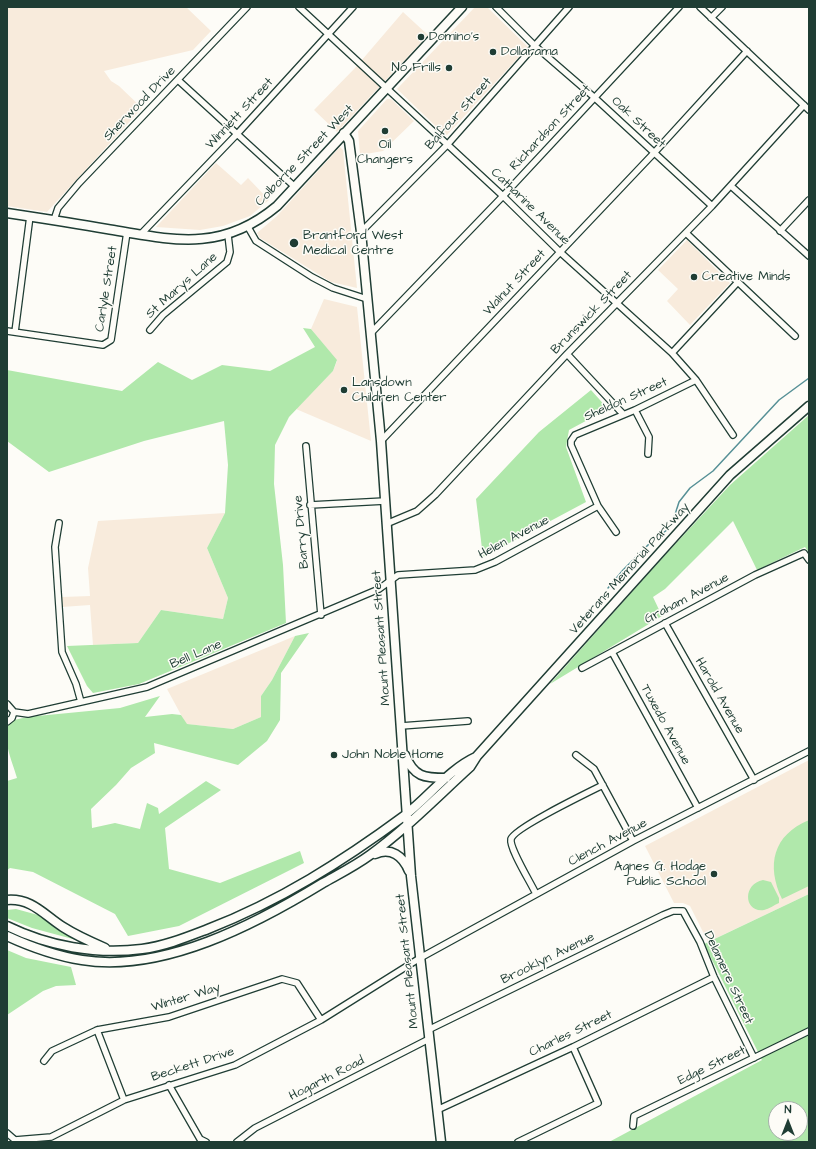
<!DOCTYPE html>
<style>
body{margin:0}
#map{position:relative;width:816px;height:1149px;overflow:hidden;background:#fdfcf7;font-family:"Architects Daughter",sans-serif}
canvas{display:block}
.frame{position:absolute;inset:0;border:8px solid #1f3d34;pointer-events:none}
.north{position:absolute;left:768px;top:1101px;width:40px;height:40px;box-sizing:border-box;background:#fdfcf7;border:1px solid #a4b0a9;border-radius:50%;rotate:0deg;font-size:11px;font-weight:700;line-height:16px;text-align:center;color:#1f3d34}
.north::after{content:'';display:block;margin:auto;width:14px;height:18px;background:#1f3d34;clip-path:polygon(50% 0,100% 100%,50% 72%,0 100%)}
</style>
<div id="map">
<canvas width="816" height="1149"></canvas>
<div class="frame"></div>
<div class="north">N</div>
</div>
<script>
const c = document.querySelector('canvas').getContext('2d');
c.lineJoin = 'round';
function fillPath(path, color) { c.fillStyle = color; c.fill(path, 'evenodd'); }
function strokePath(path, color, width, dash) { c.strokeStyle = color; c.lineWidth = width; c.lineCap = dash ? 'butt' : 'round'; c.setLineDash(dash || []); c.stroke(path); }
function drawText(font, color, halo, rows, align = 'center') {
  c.font = font + ' "Architects Daughter",sans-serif'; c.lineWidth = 3; c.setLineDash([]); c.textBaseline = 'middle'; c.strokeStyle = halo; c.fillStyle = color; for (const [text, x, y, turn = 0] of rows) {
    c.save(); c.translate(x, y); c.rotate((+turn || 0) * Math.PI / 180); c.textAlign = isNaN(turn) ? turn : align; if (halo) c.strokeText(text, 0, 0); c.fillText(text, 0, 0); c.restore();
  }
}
fillPath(new Path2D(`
 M7 7H186L211 31 193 50 104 71 111 81 119 86 142 108 47 212 7 206Z
 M475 7H487L528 47 447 135 444 134 397 89Z
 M403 12 428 35 337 132 314 110 355 68Z
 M387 99H391L414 121 383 151 360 155 358 131Z
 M340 147 343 150 357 288 331 282 260 238 257 233 277 216Z
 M216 163 241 185 248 178 269 200 250 216 223 226 200 230 156 227Z
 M687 240 730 283 690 325 667 301 678 289 658 270Z
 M324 299 357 307 371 441 296 409 333 371 337 361 311 329Z
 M225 513 207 548 228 598 223 619 161 610 138 643 93 645 90 605 62 607V597L90 596 88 568 98 521Z
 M295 636 272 680 261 696V717L233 729 186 724 167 689Z
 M809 760V894L708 942 690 906 683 903H674L645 846Z`), '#f8ebdc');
fillPath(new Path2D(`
 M303 328 311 329 337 360 333 371 289 417 275 445 274 484 283 565 286 623 139 684 93 693 87 686 67 646 138 643 161 610 223 619 228 598 207 548 225 513 228 465 224 421 144 441 49 472 7 441V370L122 391 158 362 192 380 222 365 270 371 315 347Z
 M591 390 608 409 569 430 566 447 586 502 483 557 476 499 539 432Z
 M809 415V553L805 547 757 570 733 521 665 589 653 597 662 616 550 684 656 565 730 485Z
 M309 633 281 673 280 720 267 741 238 765 154 743 155 753 131 768 116 785 91 809 92 828 115 823 140 829 147 803 158 808 159 814 206 781 221 790 165 828 169 869 220 883 300 851 304 863 179 926 128 936 115 914 33 872 10 868 7 870V781L17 778C12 760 1 739 10 721L27 717 120 708 160 696 145 717 172 714 181 715 187 724 233 729 261 717V696L272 680 295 636Z
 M809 820V886L782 899C766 865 773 835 809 820Z
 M763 880 771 882 779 898V903C774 905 769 909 764 910 744 913 742 884 763 880Z
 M809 894V1142H609L762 1060 704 944ZM776 1109H800V1133H776Z
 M16 909 38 915 80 941 32 928 7 918V910Z
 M7 950 26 958 71 967 76 985 56 986 43 991 7 1015Z`), '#b0e8ab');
strokePath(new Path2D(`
 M608 588 623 570 653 540 667 530 672 524 679 502 690 488 713 471 779 400 809 378`), '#569096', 1.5);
const minor = new Path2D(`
 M299 7 503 196 560 252 672 353 696 380 733 435
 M496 7 535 46 595 98 712 206
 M700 7 809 110
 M711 18 722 7
 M178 80 295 187
 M731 186 809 256
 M54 220 58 208 79 183 247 7
 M248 227 256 241 312 277 333 288 367 299
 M780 231 809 200
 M361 232 447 145 569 7
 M686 233 795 336
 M141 234 238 133 353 7
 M150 330 163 315 227 262 230 252 228 235
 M7 331 103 345 111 340 127 232
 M15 332 30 216
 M371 333 503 196 679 7
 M672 353 737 283
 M567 354 623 414
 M635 410 649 437 648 454
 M381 441 654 153 747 51
 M306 446 321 615
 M310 505 385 501
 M59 523 55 547 62 652 76 684 81 702
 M386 524 417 511 435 495 567 354 712 206 804 105
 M616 532 598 506 571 445V441L575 435 635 410 696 380
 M665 623 754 780
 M612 652 698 808
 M582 668 755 575 804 553 809 560
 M7 704 14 712
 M14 712 28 714 147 687 379 589 398 575 475 570 495 562 598 506
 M7 722 12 718 14 712
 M401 726 468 721
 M576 755 594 769 633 841
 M536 894C531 883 509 848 511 839 514 828 589 792 603 785
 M97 1030 124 1100
 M428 1030 663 915 673 911H683L700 942 714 977 754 1058
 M44 1061 52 1051 97 1030 169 1017 282 979 297 983 321 1020
 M169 1085 200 1139 206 1142
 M437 1110 573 1047 714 977
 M633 1126 634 1116 809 1031
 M7 1133 15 1140 51 1137 124 1100 235 1065 321 1020 420 958 633 841 809 751
 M237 1142 255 1128 429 1039
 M518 1142 598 1103 573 1047`);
const secondary = new Path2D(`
 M344 133 349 141 361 232 381 441 411 876 441 1142
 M7 213C40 218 73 223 107 229 173 240 221 253 277 206L462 7
 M405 755C414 777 424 778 446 778
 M375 854C391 847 403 856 409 871
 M7 900C32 898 44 915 63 927 77 936 91 942 105 948
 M7 926C48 946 96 955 142 949 165 946 187 937 208 929 280 901 343 861 404 816 429 797 448 770 476 757
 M7 936C31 947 56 956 82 960 163 973 256 924 323 883 339 874 355 866 370 855 406 829 437 797 470 767L477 756 730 475 809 406`);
strokePath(minor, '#1f3d34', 8);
strokePath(secondary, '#1f3d34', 11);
strokePath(minor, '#fdfcf7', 5.5);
strokePath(secondary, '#fdfcf7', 8);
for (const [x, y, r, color] of [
 [421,37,4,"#1f3d34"],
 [493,52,4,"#1f3d34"],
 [449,68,4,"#1f3d34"],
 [385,131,4,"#1f3d34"],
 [294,243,5,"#1f3d34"],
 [694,277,4,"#1f3d34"],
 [344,390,4,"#1f3d34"],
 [334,755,4,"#1f3d34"],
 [714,874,4,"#1f3d34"]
]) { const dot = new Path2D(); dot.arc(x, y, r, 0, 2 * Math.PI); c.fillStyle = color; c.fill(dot); strokePath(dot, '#fdfcf7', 1.5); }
drawText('13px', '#1f3d34', '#fdfcf7', [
 ["Domino's",429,37],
 ["Dollarama",501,52],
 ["No Frills",441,68,"right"],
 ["Oil",385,145,"center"],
 ["Changers",385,160,"center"],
 ["Brantford West",303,236],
 ["Medical Centre",303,251],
 ["Creative Minds",702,277],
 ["Lansdown",352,383],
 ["Children Center",352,398],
 ["John Noble Home",342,755],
 ["Agnes G. Hodge",706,867,"right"],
 ["Public School",706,882,"right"]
], 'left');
drawText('13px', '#1f3d34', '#fdfcf7', [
 ["Sherwood Drive",140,104,-46],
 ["Winniett Street",240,114,-47],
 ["Balfour Street",459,114,-48],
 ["Oak Street",638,123,43],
 ["Richardson Street",551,128,-47],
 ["Colborne Street West",305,156,-46],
 ["Catharine Avenue",530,207,44],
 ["Walnut Street",515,283,-47],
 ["St Marys Lane",182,286,-42],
 ["Carlyle Street",107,289,-81],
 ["Brunswick Street",592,313,-46],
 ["Sheldon Street",626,400,-24],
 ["Barry Drive",302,532,-95],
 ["Helen Avenue",514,538,-28],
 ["Veterans Memorial Parkway",630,569,-48],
 ["Graham Avenue",687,599,-28],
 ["Mount Pleasant Street",382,638,-94],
 ["Bell Lane",196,655,-23],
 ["Harold Avenue",719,696,60],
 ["Tuxedo Avenue",665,725,61],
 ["Clench Avenue",608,843,-28],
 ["Brooklyn Avenue",548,959,-26],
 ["Mount Pleasant Street",408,961,-96],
 ["Delamere Street",728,978,65],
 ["Winter Way",186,998,-17],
 ["Charles Street",571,1034,-26],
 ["Beckett Drive",193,1065,-18],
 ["Edge Street",712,1066,-26],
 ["Hogarth Road",327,1079,-27]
]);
</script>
